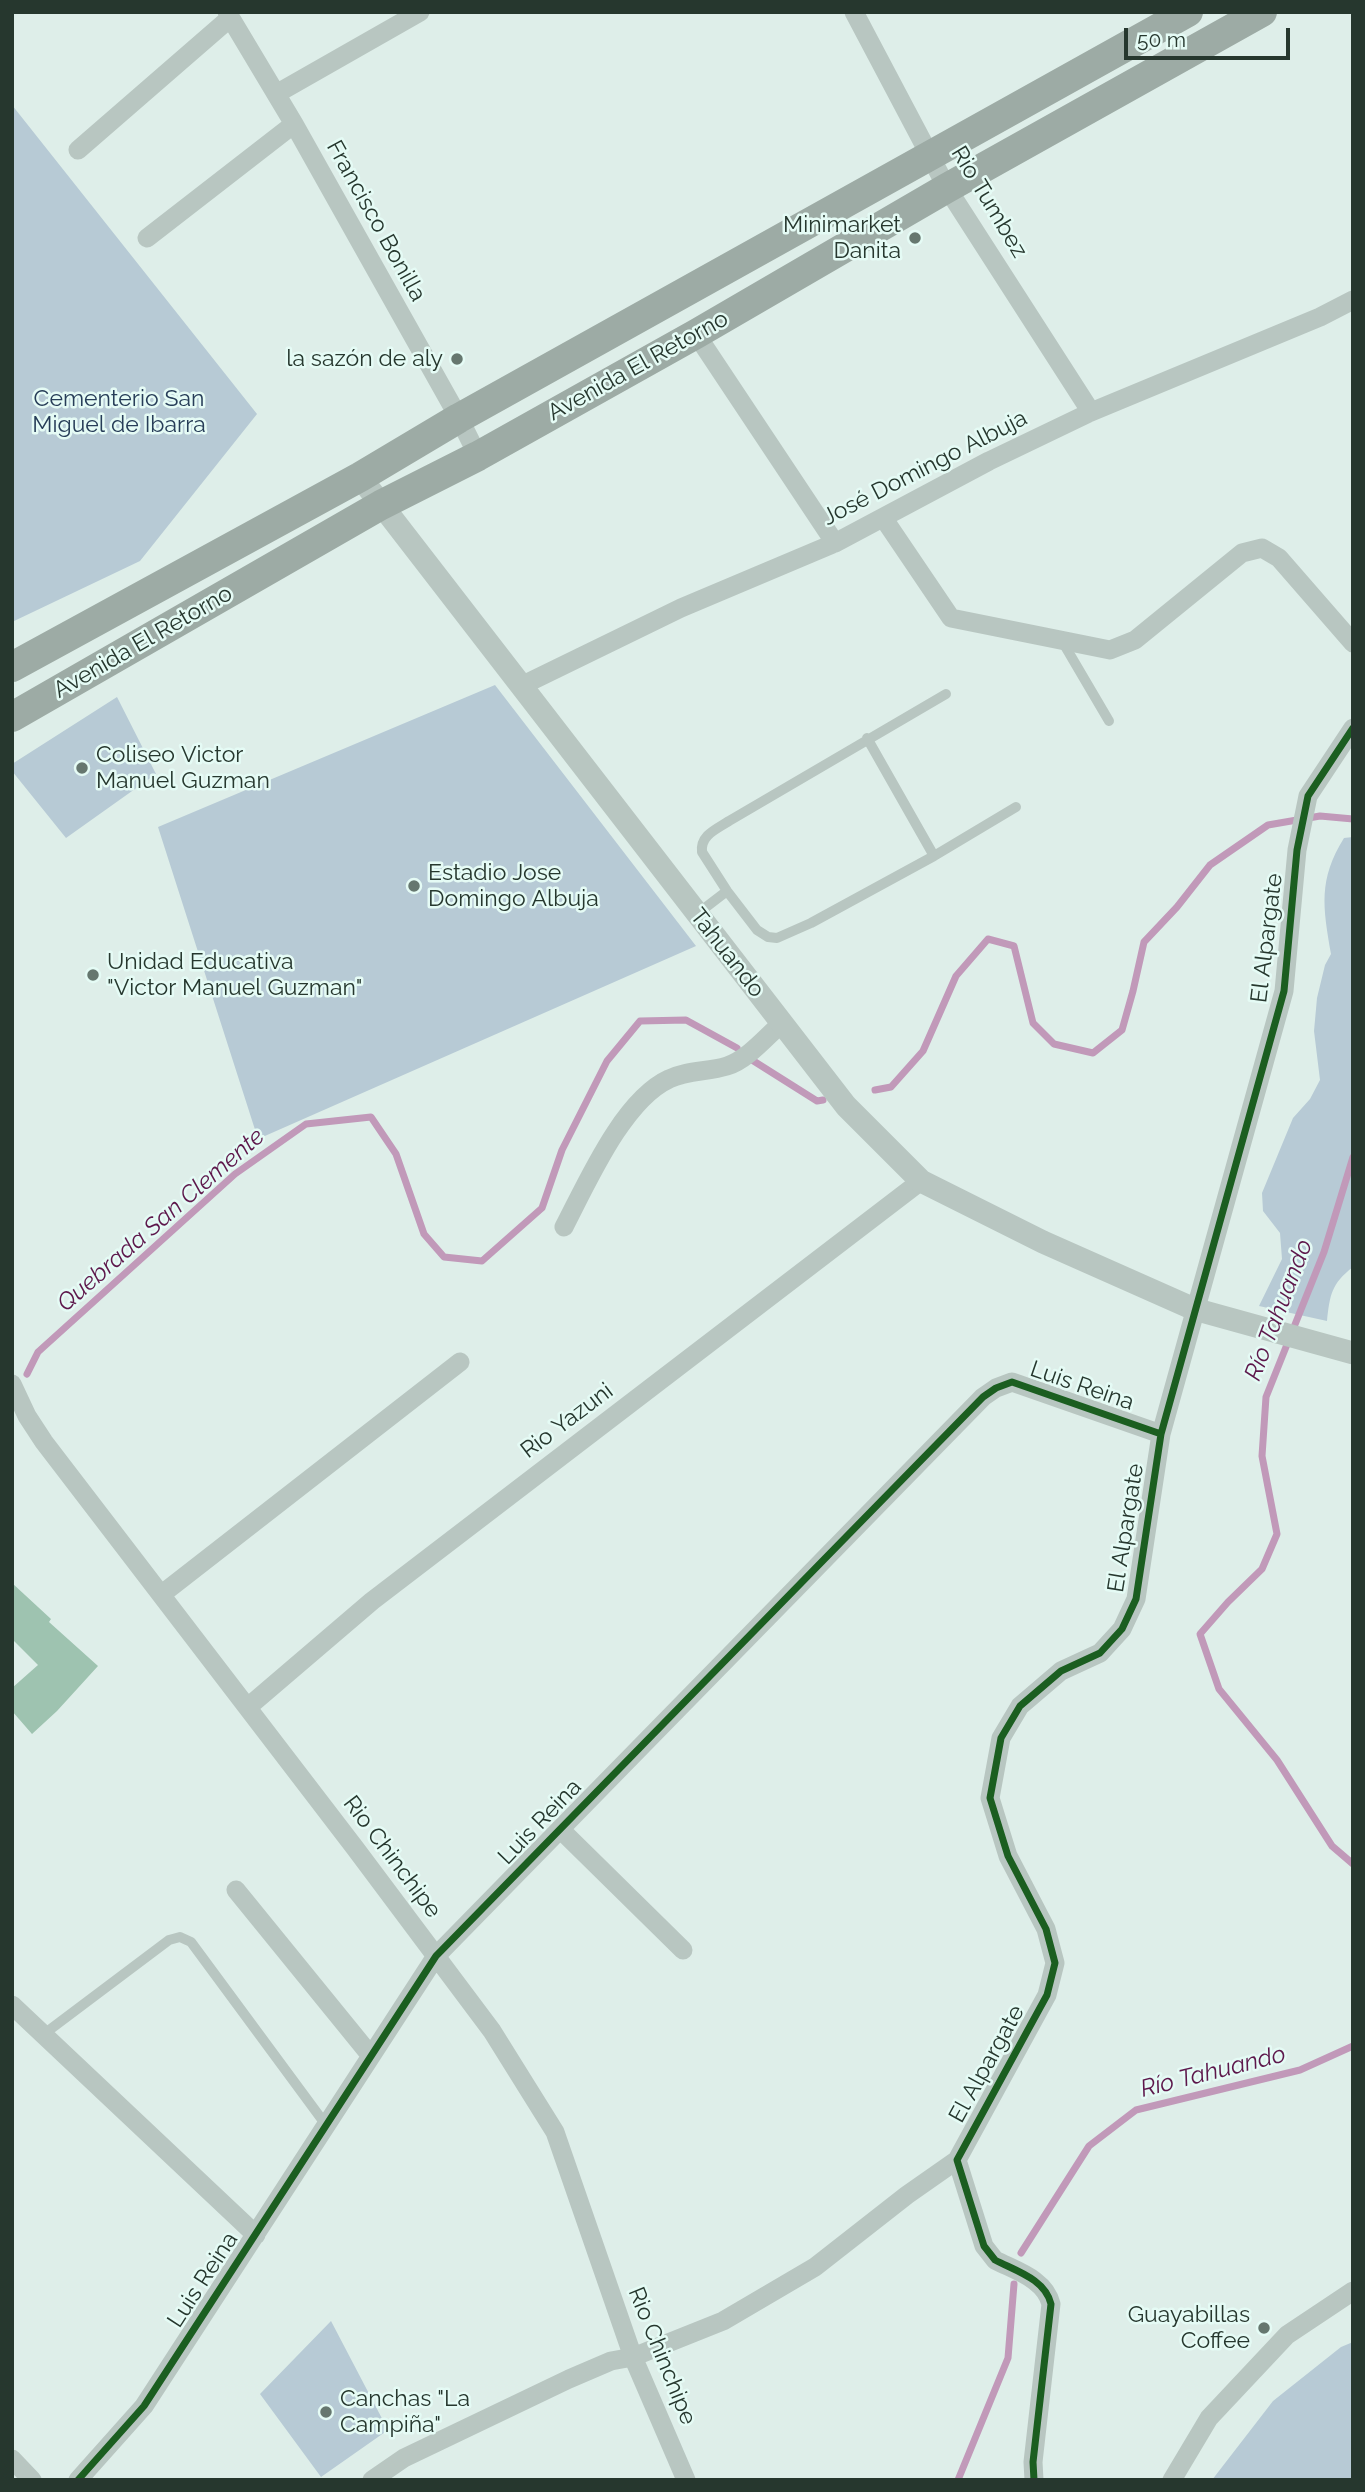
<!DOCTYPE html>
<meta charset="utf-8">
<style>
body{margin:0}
#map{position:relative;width:1365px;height:2492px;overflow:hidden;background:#deeee9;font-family:Raleway,sans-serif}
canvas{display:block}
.frame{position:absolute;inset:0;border:14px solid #26372e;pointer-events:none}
.scale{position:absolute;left:1124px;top:28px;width:166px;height:32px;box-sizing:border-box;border:4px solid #26372e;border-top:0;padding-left:9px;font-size:21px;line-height:24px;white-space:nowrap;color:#26372e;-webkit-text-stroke:5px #e5fbf5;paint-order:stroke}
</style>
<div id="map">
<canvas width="1365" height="2492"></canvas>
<div class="frame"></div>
<div class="scale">50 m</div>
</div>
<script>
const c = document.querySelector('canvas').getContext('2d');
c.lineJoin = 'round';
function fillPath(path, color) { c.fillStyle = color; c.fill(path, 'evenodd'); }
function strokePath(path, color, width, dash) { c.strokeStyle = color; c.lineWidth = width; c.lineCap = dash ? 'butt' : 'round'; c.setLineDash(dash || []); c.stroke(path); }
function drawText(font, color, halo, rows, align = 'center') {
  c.font = font + ' Raleway,sans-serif'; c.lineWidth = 5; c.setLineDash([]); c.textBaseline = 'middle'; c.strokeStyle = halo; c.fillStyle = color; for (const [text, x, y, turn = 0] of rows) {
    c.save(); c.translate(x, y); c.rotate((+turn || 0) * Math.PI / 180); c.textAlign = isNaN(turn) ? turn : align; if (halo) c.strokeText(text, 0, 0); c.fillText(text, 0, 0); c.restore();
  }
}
fillPath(new Path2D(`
 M12 105 257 414 140 561 12 622Z
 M495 685 696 946 258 1139 158 827Z
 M117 697 156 774 66 838 12 771V764Z
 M1353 837V1267C1331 1284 1330 1295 1327 1321L1259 1306 1282 1259 1280 1233 1263 1211 1262 1193 1293 1118 1310 1099 1320 1080 1314 1031 1317 998 1325 965 1331 954C1323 907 1318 880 1344 838Z
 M331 2321 388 2430 321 2477 260 2394Z
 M1353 2342V2480H1212L1273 2401 1341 2347Z`), '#b7cad5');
strokePath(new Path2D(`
 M752 1060 817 1101 823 1100
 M875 1090 891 1087 923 1051 956 976 988 939 1014 946 1033 1023 1054 1044 1093 1053 1122 1030 1133 991 1144 942 1177 907 1210 865 1268 825 1320 816 1353 819
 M1353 1157 1324 1252 1266 1397 1262 1456 1277 1534 1262 1569 1228 1602 1200 1634 1219 1689 1277 1760 1332 1846 1353 1864
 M27 1374 38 1352 235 1174 306 1124 371 1117 396 1154 424 1234 444 1257 482 1261 542 1208 562 1150 607 1061 640 1021 686 1020 737 1048
 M1021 2253 1089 2146 1136 2110 1300 2070 1353 2046
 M958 2480 1008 2358 1014 2284`), '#c199b9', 7);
fillPath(new Path2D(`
 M12 1583 51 1619 49 1622 98 1666 57 1711 32 1734 12 1711V1688L38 1665 12 1639Z`), '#9ec3b0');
strokePath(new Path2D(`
 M1062 641 1109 721
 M946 694 729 821C717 829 700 835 702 852L727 891 757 930 768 937 777 938 811 923 934 856 1016 807
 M867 738 934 856
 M697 914 727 891
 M44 2034 169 1940 180 1937 191 1942 326 2125`), '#b8c6c1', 10);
strokePath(new Path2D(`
 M227 12 294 124 459 418 478 456
 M854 12 947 188 1091 412
 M276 94 420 12
 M78 150 230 18
 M147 238 294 124
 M696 334 835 543
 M884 519 951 618 1110 650 1135 640 1242 553 1262 548 1279 558 1353 643
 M521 686 681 608 835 543 989 461 1091 412 1320 317 1353 300
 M564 1227C587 1183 623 1100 669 1079 687 1070 708 1072 727 1066 747 1060 766 1037 782 1023
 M12 1384 27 1416 44 1442 355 1848 492 2031 555 2132 633 2357 686 2480
 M162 1594 460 1362
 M248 1707 372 1601 921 1181
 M560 1829 683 1950
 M236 1890 371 2056
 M12 2005 256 2235
 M12 2459 32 2480
 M78 2480 144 2406 436 1956 983 1397 996 1388 1012 1382 1161 1434
 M372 2480 404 2458 569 2379 611 2361 633 2357 723 2321 815 2267 907 2195 957 2160
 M1034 2480 1033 2462 1051 2304C1045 2279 1016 2271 995 2260L984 2246 957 2160 1047 1995 1055 1963 1046 1929 1008 1856 990 1798 1001 1738 1020 1706 1061 1671 1100 1653 1122 1629 1136 1599 1161 1434 1284 991 1297 850 1308 796 1353 728
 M1172 2480 1209 2418 1287 2335 1353 2291`), '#b8c6c1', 19);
strokePath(new Path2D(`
 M360 477 846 1106 921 1181 1043 1242 1194 1309 1353 1353`), '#b8c6c1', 23);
strokePath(new Path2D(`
 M12 667 360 477 459 418 1188 12
 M12 717 381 505 478 456 696 334 947 188 1262 12`), '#9daba5', 30);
strokePath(new Path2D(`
 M78 2480 144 2406 436 1956 983 1397 996 1388 1012 1382 1161 1434
 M1034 2480 1033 2462 1051 2304C1045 2279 1016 2271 995 2260L984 2246 957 2160 1047 1995 1055 1963 1046 1929 1008 1856 990 1798 1001 1738 1020 1706 1061 1671 1100 1653 1122 1629 1136 1599 1161 1434 1284 991 1297 850 1308 796 1353 728`), '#1b5e20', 7);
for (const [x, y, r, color] of [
 [915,238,7,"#66776f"],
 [457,359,7,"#66776f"],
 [82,768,7,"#66776f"],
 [414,886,7,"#66776f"],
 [93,975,7,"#66776f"],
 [1264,2328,7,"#66776f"],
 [326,2412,7,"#66776f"]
]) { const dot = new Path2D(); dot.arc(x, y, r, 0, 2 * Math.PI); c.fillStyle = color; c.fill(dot); strokePath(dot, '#e5fbf5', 2.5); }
drawText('23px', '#26372e', '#e5fbf5', [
 ["Rio Tumbez",989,202,59],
 ["Francisco Bonilla",376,221,61],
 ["Avenida El Retorno",638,366,-29],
 ["José Domingo Albuja",925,468,-27],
 ["Avenida El Retorno",143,642,-30],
 ["El Alpargate",1267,938,-83],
 ["Tahuando",727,953,52],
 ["Luis Reina",1082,1386,19],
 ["Rio Yazuni",567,1421,-37],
 ["El Alpargate",1126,1528,-81],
 ["Luis Reina",540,1822,-46],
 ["Rio Chinchipe",392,1857,53],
 ["El Alpargate",987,2064,-61],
 ["Luis Reina",203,2280,-57],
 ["Rio Chinchipe",662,2356,68]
]);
drawText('23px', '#26372e', '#e5fbf5', [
 ["Minimarket",901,225,"right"],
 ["Danita",901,251,"right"],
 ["la sazón de aly",443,359,"right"],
 ["Coliseo Victor",96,755],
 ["Manuel Guzman",96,781],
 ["Estadio Jose",428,873],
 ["Domingo Albuja",428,899],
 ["Unidad Educativa",107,962],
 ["\"Victor Manuel Guzman\"",107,988],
 ["Guayabillas",1250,2315,"right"],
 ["Coffee",1250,2341,"right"],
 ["Canchas \"La",340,2399],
 ["Campiña\"",340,2425]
], 'left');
drawText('23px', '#273d58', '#e5fbf5', [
 ["Cementerio San",119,399],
 ["Miguel de Ibarra",119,425]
]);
drawText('italic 24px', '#5d174b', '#e5fbf5', [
 ["Quebrada San Clemente",161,1220,-41],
 ["Río Tahuando",1279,1310,-69],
 ["Río Tahuando",1213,2072,-14]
]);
</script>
